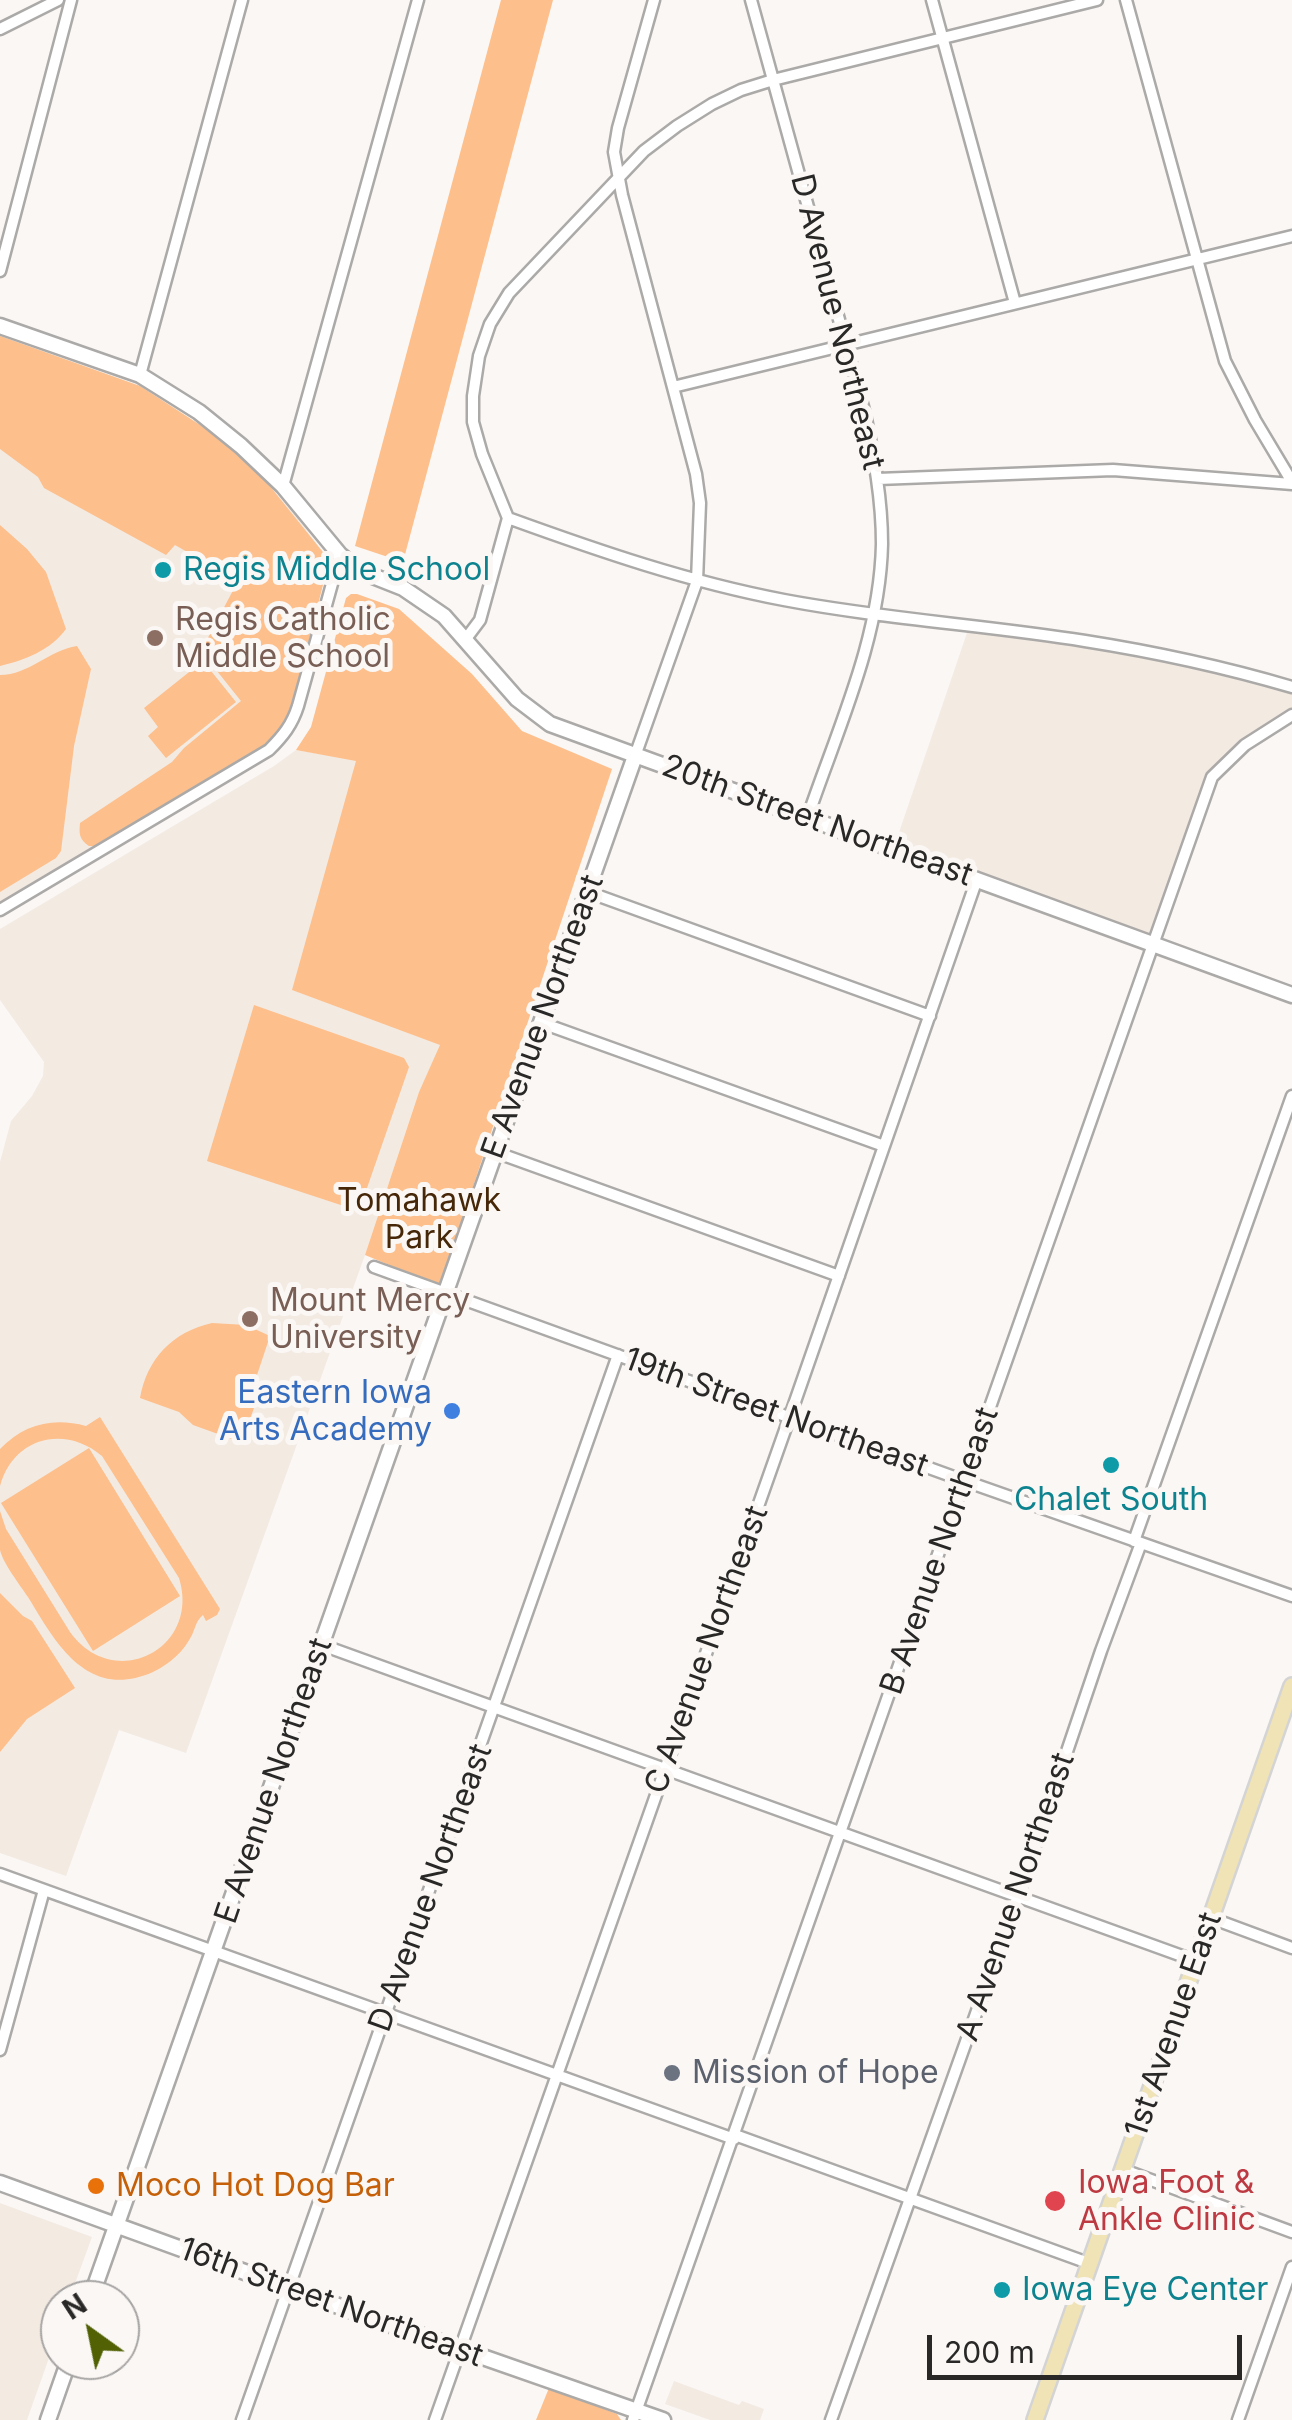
<!DOCTYPE html>
<style>
body{margin:0}
#map{position:relative;width:1292px;height:2420px;overflow:hidden;background:#faf7f5;font-family:Inter,sans-serif}
canvas{display:block}
.north{position:absolute;left:40px;top:2280px;width:100px;height:100px;box-sizing:border-box;background:#faf7f5;border:2px solid #a6a4a3;border-radius:50%;rotate:327deg;font-size:28px;font-weight:700;line-height:40px;text-align:center;color:#292827}
.north::after{content:'';display:block;margin:auto;width:35px;height:45px;background:#516104;clip-path:polygon(50% 0,100% 100%,50% 72%,0 100%)}
.scale{position:absolute;left:927px;top:2335px;width:315px;height:45px;box-sizing:border-box;border:5px solid #292827;border-top:0;padding-left:12px;font-size:30px;line-height:35px;white-space:nowrap;color:#292827;-webkit-text-stroke:8px #faf7f5;paint-order:stroke}
</style>
<div id="map">
<canvas width="1292" height="2420"></canvas>
<div class="north">N</div>
<div class="scale">200 m</div>
</div>
<script>
const c = document.querySelector('canvas').getContext('2d');
c.lineJoin = 'round';
function fillPath(path, color) { c.fillStyle = color; c.fill(path, 'evenodd'); }
function strokePath(path, color, width, dash) { c.strokeStyle = color; c.lineWidth = width; c.lineCap = dash ? 'butt' : 'round'; c.setLineDash(dash || []); c.stroke(path); }
function drawText(font, color, halo, rows, align = 'center') {
  c.font = font + ' Inter,sans-serif'; c.lineWidth = 10; c.setLineDash([]); c.textBaseline = 'middle'; c.strokeStyle = halo; c.fillStyle = color; for (const [text, x, y, turn = 0] of rows) {
    c.save(); c.translate(x, y); c.rotate((+turn || 0) * Math.PI / 180); c.textAlign = isNaN(turn) ? turn : align; if (halo) c.strokeText(text, 0, 0); c.fillText(text, 0, 0); c.restore();
  }
}
fillPath(new Path2D(`
 M0 336 140 386 214 434 265 480 299 520 326 556 327 569 292 707 276 735 256 751 0 904Z
 M968 630 1054 637 1292 687V715L1245 745 1212 777 1154 945 893 850Z
 M296 750 357 760 293 990 441 1045 419 1092 365 1255 186 1753 119 1730 66 1876 0 1853V1162L11 1121 32 1096 43 1076 44 1062 0 1000V929L274 766Z
 M0 2203 92 2237 69 2300H60V2327L27 2420H0Z
 M674 2381 739 2405 742 2401 764 2409 760 2420H710L665 2404Z`), '#f3eae2');
fillPath(new Path2D(`
 M501 0H553L403 562 355 546Z
 M0 336 140 386 214 434 265 480 326 556 327 569 292 707 276 735 256 751 97 846H89C79 839 79 834 80 823L172 762 184 748 241 701 201 651 238 581 175 545 166 555 44 488 38 477 0 449Z
 M0 525 27 549 46 572 66 629C51 650 25 660 0 666Z
 M351 594H357L399 609 472 674 522 731 612 769 440 1286 365 1255 419 1092 440 1045 292 990 356 761 296 750 311 727 346 598Z
 M77 646 91 669 74 746 61 851 56 858 0 892V675C29 675 49 650 77 646Z
 M203 661 236 702 166 758 148 736 158 727 144 708Z
 M254 1005 404 1058 409 1067 359 1211 207 1161Z
 M212 1323 246 1325 270 1336 257 1375 259 1394 245 1433 232 1439 193 1425 179 1412 140 1398C147 1359 172 1332 212 1323Z
 M100 1417 220 1609 217 1615 206 1621 203 1615C196 1621 196 1626 192 1635 184 1651 170 1664 153 1672 87 1701 56 1643 28 1597 20 1585 3 1563 0 1550 0 1538 0 1523 0 1511L6 1529 70 1632C114 1693 201 1649 179 1578L102 1456C64 1424 13 1438 0 1486V1449C24 1424 53 1417 86 1426Z
 M89 1448 180 1596 93 1651 1 1503Z
 M0 1593 23 1616 32 1621 75 1688 27 1719 0 1752Z
 M549 2388 617 2414 621 2420H536Z`), '#fdbf8b');
const street = new Path2D(`
 M751 0 865 414C874 457 882 499 882 544 880 640 837 730 807 819
 M932 0 1015 303
 M1126 0 1225 361 1255 420 1292 482
 M0 29 58 0
 M0 271 71 0
 M140 375 242 0
 M673 387 1292 236
 M878 479 1113 470 1292 484
 M283 486 418 0
 M508 518C599 551 689 582 784 600 884 619 985 625 1085 641 1155 652 1224 667 1292 687
 M465 640 480 620 508 518 482 454 473 422V396L479 356 490 324 509 293 644 151 677 126 712 104 741 90 773 80 1097 0
 M635 756 697 581 700 503 696 474 622 195 614 152 618 128 654 0
 M588 892 930 1016
 M0 910 269 750C283 736 292 725 298 706L340 555
 M542 1023 884 1146
 M495 1152 839 1276
 M374 1267 965 1481 1292 1596
 M1134 1541 1292 1096
 M322 1645 1196 1961
 M0 1874 734 2139
 M1211 1918 1292 1948
 M0 2050 44 1890
 M735 2135 1091 2264
 M1124 2170 1292 2232
 M242 2420 618 1355
 M435 2420 790 1416 977 879
 M633 2420 1212 777 1245 745 1292 715
 M831 2420 1018 1896 1101 1651 1141 1543
 M1238 2420 1292 2267`);
const secondary = new Path2D(`
 M0 326 140 375 199 412 241 446 283 486 340 555 360 571 403 588 444 616 517 699 550 724 1292 995
 M0 2183 374 2319 663 2420
 M90 2300 635 756
 M48 2420 69 2360`);
const primary = new Path2D(`
 M1035 2420 1292 1686`);
strokePath(street, '#acaaa8', 15);
strokePath(secondary, '#acaaa8', 19);
strokePath(primary, '#d4d4d4', 20);
strokePath(street, '#fff', 10);
strokePath(secondary, '#fff', 14);
strokePath(primary, '#f0e3b5', 15);
for (const [x, y, r, color] of [
 [163,570,10,"#0f9aa8"],
 [155,638,10,"#8d6e63"],
 [250,1319,10,"#8d6e63"],
 [452,1411,10,"#3f7fe0"],
 [1111,1465,10,"#0f9aa8"],
 [672,2073,10,"#6b7280"],
 [96,2186,10,"#e8710a"],
 [1055,2201,12,"#e0444e"],
 [1002,2290,10,"#0f9aa8"]
]) { const dot = new Path2D(); dot.arc(x, y, r, 0, 2 * Math.PI); c.fillStyle = color; c.fill(dot); strokePath(dot, '#faf7f5', 4); }
drawText('32px', '#292827', '#faf7f5', [
 ["D Avenue Northeast",837,322,76],
 ["20th Street Northeast",817,821,20],
 ["E Avenue Northeast",543,1017,-70],
 ["19th Street Northeast",776,1413,20],
 ["B Avenue Northeast",940,1551,-71],
 ["C Avenue Northeast",707,1650,-70],
 ["E Avenue Northeast",274,1781,-71],
 ["D Avenue Northeast",431,1888,-70],
 ["A Avenue Northeast",1016,1897,-71],
 ["1st Avenue East",1174,2025,-71],
 ["16th Street Northeast",331,2303,20]
]);
drawText('32px', '#0d838f', '#faf7f5', [
 ["Regis Middle School",183,570],
 ["Chalet South",1111,1500,"center"],
 ["Iowa Eye Center",1022,2290]
], 'left');
drawText('32px', '#785e54', '#faf7f5', [
 ["Regis Catholic",175,620],
 ["Middle School",175,657],
 ["Mount Mercy",270,1301],
 ["University",270,1338]
], 'left');
drawText('32px', '#462708', '#faf7f5', [
 ["Tomahawk",419,1201],
 ["Park",419,1238]
]);
drawText('32px', '#366cbe', '#faf7f5', [
 ["Eastern Iowa",432,1393],
 ["Arts Academy",432,1430]
], 'right');
drawText('32px', '#5b616d', '#faf7f5', [
 ["Mission of Hope",692,2073]
], 'left');
drawText('32px', '#be3a42', '#faf7f5', [
 ["Iowa Foot &",1078,2183],
 ["Ankle Clinic",1078,2220]
], 'left');
drawText('32px', '#c56008', '#faf7f5', [
 ["Moco Hot Dog Bar",116,2186]
], 'left');
</script>
